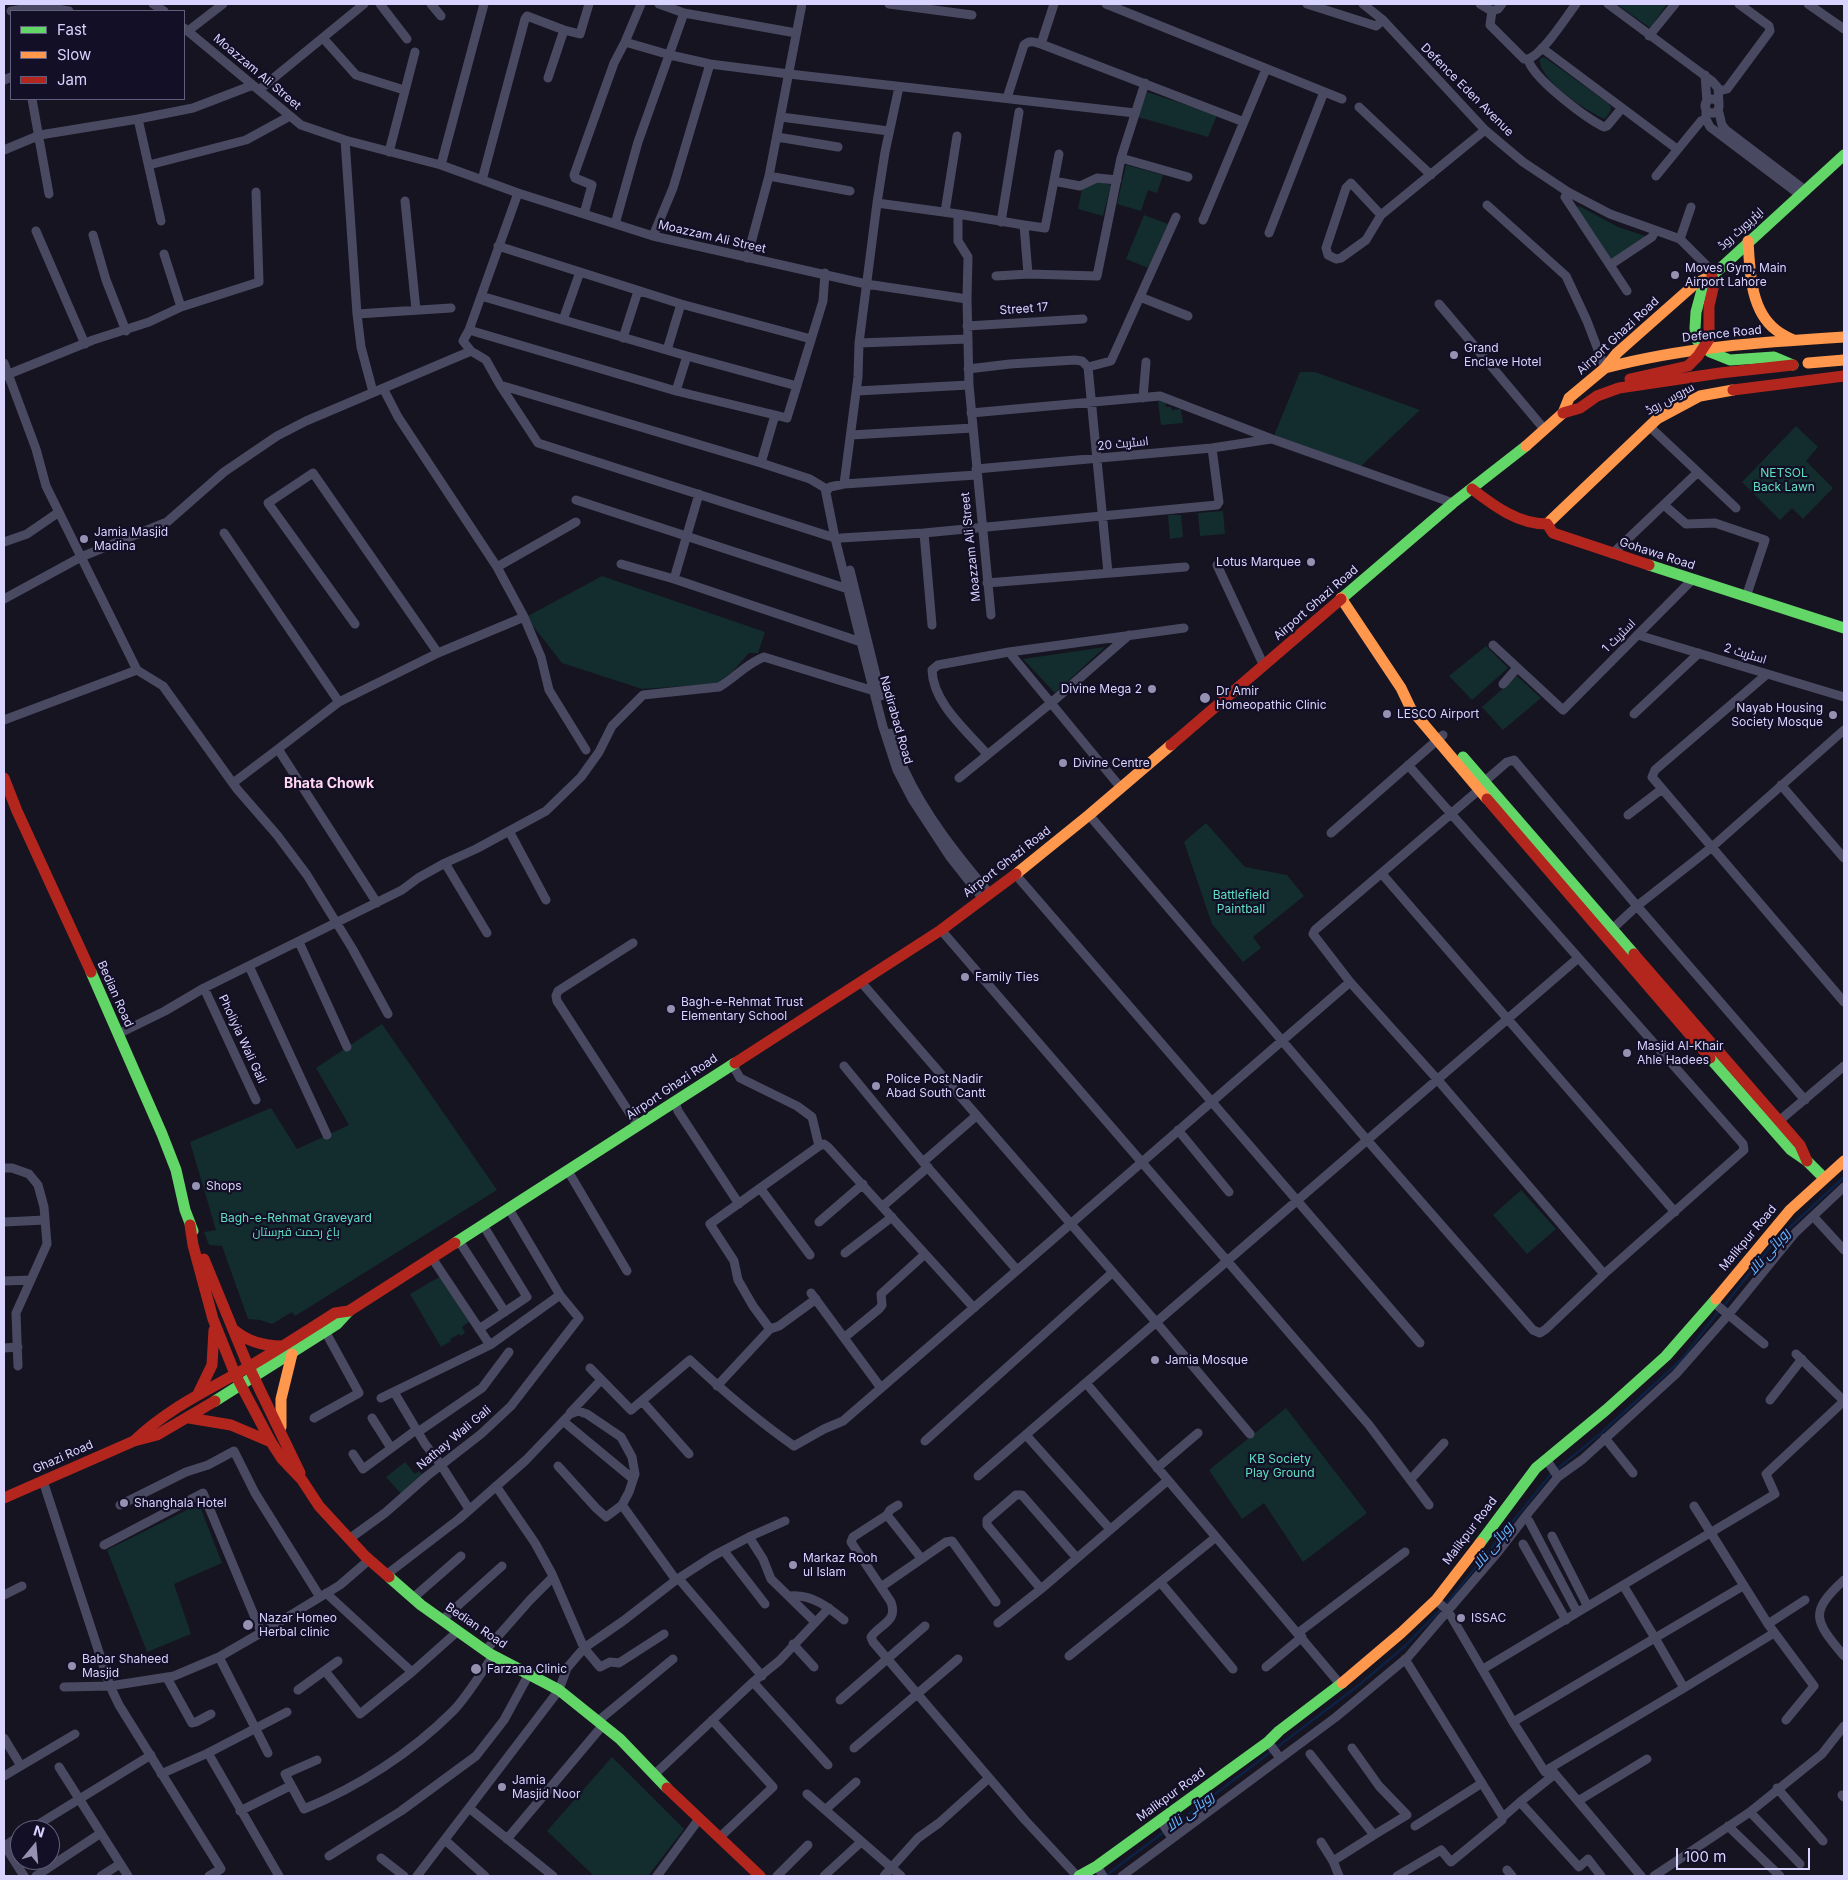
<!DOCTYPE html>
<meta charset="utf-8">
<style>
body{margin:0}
#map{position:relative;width:1848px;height:1880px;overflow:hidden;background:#161421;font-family:Inter,sans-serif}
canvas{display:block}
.frame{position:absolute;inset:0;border:5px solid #d9d4ff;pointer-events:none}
.legend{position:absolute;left:10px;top:10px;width:175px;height:90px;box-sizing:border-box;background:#130f26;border:1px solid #625e7d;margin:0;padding:6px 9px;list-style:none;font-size:15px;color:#d9d4ff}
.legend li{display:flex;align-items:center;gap:10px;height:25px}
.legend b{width:25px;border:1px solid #625e7d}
.north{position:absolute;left:10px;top:1820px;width:50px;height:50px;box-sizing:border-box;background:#130f26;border:1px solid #625e7d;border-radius:50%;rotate:17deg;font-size:14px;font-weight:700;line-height:20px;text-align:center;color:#d9d4ff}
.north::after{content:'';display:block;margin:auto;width:18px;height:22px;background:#9591b1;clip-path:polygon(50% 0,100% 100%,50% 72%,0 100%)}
.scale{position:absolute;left:1676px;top:1848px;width:134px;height:22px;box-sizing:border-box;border:2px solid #d9d4ff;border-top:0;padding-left:6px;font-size:15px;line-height:18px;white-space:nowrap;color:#d9d4ff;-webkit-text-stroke:4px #130f26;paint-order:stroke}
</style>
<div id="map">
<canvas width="1848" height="1880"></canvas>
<div class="frame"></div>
<ul class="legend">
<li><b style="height:6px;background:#63d668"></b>Fast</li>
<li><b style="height:6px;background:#ff974d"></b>Slow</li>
<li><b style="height:6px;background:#b3261e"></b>Jam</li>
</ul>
<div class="north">N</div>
<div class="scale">100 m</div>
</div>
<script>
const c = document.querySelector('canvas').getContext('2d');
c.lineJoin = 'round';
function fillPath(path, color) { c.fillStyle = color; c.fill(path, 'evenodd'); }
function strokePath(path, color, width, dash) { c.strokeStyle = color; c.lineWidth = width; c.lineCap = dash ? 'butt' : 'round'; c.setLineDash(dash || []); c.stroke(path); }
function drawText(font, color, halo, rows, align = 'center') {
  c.font = font + ' Inter,Cairo,sans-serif'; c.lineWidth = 4.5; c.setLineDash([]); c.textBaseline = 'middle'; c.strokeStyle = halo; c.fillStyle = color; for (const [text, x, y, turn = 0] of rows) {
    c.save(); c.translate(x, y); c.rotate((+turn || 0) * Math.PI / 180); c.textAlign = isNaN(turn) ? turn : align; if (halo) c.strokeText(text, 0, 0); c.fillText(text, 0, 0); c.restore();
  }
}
fillPath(new Path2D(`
 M1617 4H1667L1650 28Z
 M1544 57 1608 103 1611 107 1610 112 1605 119C1588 112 1537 79 1540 59Z
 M1147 92 1217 115 1208 137 1138 117Z
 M1126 165 1163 175 1157 193 1148 190 1141 211 1117 204Z
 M1099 181 1111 185 1103 216 1078 209 1082 189Z
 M1579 206 1618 227 1645 236 1643 239 1611 260 1576 207Z
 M1144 215 1168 224 1148 268 1126 259Z
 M1300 372H1315L1420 410 1359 468 1273 438Z
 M1158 401H1165L1166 407H1171L1172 410 1181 409 1183 423 1161 425Z
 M1796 426 1818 447 1806 461 1833 488 1803 519 1792 508 1780 520 1742 482Z
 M1223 511 1225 534 1200 536 1198 513Z
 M1181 515 1183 537 1170 539 1168 515Z
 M602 576 765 632 758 653H749L733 671 716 684 642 689 562 663 526 617Z
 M1486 646 1508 668 1472 700 1449 676Z
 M1105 647 1055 693 1023 659Z
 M1517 676 1541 698 1503 730 1482 707Z
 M1206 823 1245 867 1287 875 1304 896 1253 937 1261 948 1243 962 1212 924 1184 842Z
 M382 1024 497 1190 295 1316 292 1312 272 1324 260 1320 248 1319 222 1246 209 1245 204 1232 216 1230 190 1142 271 1108 297 1149 349 1125 316 1068Z
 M1521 1190 1556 1229 1527 1254 1493 1215Z
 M441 1276 469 1322 462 1327 465 1333 461 1336 459 1334 450 1339 451 1341 441 1347 410 1294Z
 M1286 1408 1367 1513 1303 1562 1264 1503 1242 1519 1209 1470Z
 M405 1462 415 1474 419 1471 424 1476 402 1495 386 1477Z
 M199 1504 222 1563 174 1584 191 1634 147 1652 107 1550Z
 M612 1757 684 1829 648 1876H594L547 1831Z`), '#132c2d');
strokePath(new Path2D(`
 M1723 1307 1776 1240 1844 1177
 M1169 1829 1359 1685 1405 1646 1446 1604 1551 1474 1600 1434 1682 1359 1719 1311
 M1105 1876 1164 1832`), '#0d2144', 2.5);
strokePath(new Path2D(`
 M153 4 164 11
 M380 4 407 39
 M431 4 441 16
 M659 4 684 13
 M889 4 972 15
 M1054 4 1041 44 1244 122
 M1106 4 1342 99
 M1307 4 1376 26 1383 20
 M1363 4 1383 20 1485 130 1523 162 1568 192 1610 214 1680 239 1714 273
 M1480 4 1492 11
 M1502 4 1498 9 1492 11 1490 25 1524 59H1528C1532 78 1586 118 1604 127L1607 126 1622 108
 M1608 4 1712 81 1718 88 1719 103
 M1808 4 1844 29
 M11 11 40 6 69 11
 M184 28 301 125 345 140 441 165 518 193 653 236 866 284 967 299 969 385 991 615
 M564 30 580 34 589 4
 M188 31 223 4
 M1649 36 1675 4
 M323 38 356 75 404 90
 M625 42 670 55 710 64 789 74 1135 113
 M1542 48 1677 149
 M1528 59C1543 54 1566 17 1576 4
 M1705 75 1707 102
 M4 80 11 77
 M259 90 364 4
 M1719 91 1727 89 1770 31 1769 26 1739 4
 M1007 98 1024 45C1030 40 1034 42 1041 44
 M1705 106a7 7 0 1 1 14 0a7 7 0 1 1-14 0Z
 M32 99 49 194
 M1359 107 1431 175
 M1706 108V119L1710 127 1800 195
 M1718 109 1722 125 1726 130 1805 190
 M781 117 889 131
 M138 119 161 221
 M777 137 838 147
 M345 140 357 314 361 347 373 392
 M4 150 40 135 138 119 193 108 253 85
 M389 152 415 52
 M1121 158 1188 177
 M149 165 246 140 290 116
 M441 165 484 4
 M769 176 850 191
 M1656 176 1701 121 1706 119
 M482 180 525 19 527 16 564 30 548 78
 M1054 181 1080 186 1097 178 1117 180
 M1568 192 1565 197 1627 291
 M405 201 416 310
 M877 203 958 214
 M1487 205 1566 276 1587 321 1605 368
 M945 212 957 136
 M584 214 592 185 575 178 574 175 614 63 625 42 641 4
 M1381 215 1351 183 1346 188 1326 248 1328 255 1336 259 1341 258 1366 240 1381 215 1485 130
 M1203 220 1266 69
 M1001 222 1019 112
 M615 224 638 142 684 13 796 33
 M1024 225 1045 228 1059 154
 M36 231 85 344
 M1269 233 1324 92
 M93 235 106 280 126 331
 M653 236 673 188 710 64
 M1680 239 1691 207
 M498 246 681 304 811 339
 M164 254 181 307
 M747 258 769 176 802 4
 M1610 265 1652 237 1655 231
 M825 273 823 301 787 418 775 415 761 463 810 479 825 488 835 538 861 642 883 727 897 770 912 799 950 857 983 899
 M996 276 1028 274 1097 276 1121 158 1145 83
 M481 296 687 356 676 391
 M1140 297 1188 316
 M967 299 968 257 958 241V214L1024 225 1028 274
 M1439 304 1545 430
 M357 314 451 308
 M563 320 580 272
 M967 326 1083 319
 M469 330 518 193
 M623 338 638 291
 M859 343 968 339
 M667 350 681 304
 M687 356 797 386
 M4 363 36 449 46 486 137 670 4 720
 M1088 367 1111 361 1176 217
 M968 369 1010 364 1075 360 1082 361 1088 367 1108 573
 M4 376 93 340 149 322 181 307 259 282 256 192
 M500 385 538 443 835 538
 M383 388 398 417 497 567 524 617 541 657 549 690 586 750
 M857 391 969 385
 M1143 398 1146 362
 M971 413 1160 396 1272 439 1453 503
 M1649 426 1736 508
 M851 435 973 428
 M761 463 500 385 486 360 471 351 463 341 469 330 676 391 775 415
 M976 469 1212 448 1271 439
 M844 484 976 475
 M826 492 830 487 844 484 858 377 859 343 877 203 885 152 899 87
 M576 500 848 589
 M1664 505 1686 524 1715 523 1765 540 1746 597
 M224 533 339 702
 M924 533 932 625
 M841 538 924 533 1217 505 1219 502 1212 448
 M4 542 27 534 59 512
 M1612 554 1698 472
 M621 564 674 579 861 642 863 640
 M1217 565 1264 666
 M497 567 576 522
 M850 570 881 696
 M674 579 699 494
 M987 583 1185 567
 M4 599 81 557 167 522 224 472 277 436 306 421 471 351
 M355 624 268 503 313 473 438 653
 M1638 635 1844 697
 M1493 645 1563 710 1692 580
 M1009 652 1121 788
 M137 670 163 686 237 789 277 835 307 875 352 948 388 1014
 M1767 674 1655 770 1652 777 1844 1002
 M1503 684 1517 668
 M1634 714 1699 653
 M891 733C895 745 899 758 904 769 925 815 958 856 990 894
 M278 749 339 702 438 653 524 617
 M987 754C966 730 933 703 932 670L938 665 1009 652 1184 628
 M959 778 1051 703 1129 635
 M1485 781 1507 762 1514 760 1637 906 1805 1100
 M233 783 278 749 377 903
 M1781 785 1844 858
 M1480 789 1315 930 1313 934 1350 982 1437 1079 1604 1274
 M1089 815 1367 1140 1533 1330 1540 1333 1546 1329 1604 1274 1744 1150 1743 1144 1408 765
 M1628 815 1662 789
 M509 831 546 900
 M1331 833 1443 735
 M445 863 487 933
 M1382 874 1675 1212
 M1016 875 1420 1343
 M941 930 1369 1425 1429 1505
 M1609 932 1637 906 1712 847 1844 730
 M299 942 347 1047
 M633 943 558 991 556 996 557 1001 638 1126
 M249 966 327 1135
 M861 982 1156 1322 1250 1434
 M204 988 256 1100
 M118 1034 165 1011 204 988 402 890 418 878 445 863 476 849 546 811 581 777 599 752 612 726 643 695 719 687C735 678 747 663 764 657L874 691
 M732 1064 740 1078 797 1106 812 1117 819 1146
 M844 1066 923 1162 1017 1270
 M675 1102 678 1111 739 1204
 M1779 1121 1844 1066
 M1178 1130 1229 1192
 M923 1162 976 1116
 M4 1168H12L29 1174 38 1185 44 1207 47 1244 16 1313 18 1366
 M568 1171 627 1271
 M760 1188 810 1255
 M883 1206 928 1167
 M1813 1216 1844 1250
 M4 1222 45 1220
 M819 1222 863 1184
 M459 1241 505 1312
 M845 1253 892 1217
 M432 1258 490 1345 560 1295
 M4 1281 31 1280
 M811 1293 881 1388
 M1713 1302 1764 1344
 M479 1329 527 1297 483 1225
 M770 1329 779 1326 816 1299
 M845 1337 879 1309 882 1305 881 1294 925 1254
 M4 1348 18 1347
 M1796 1354 1844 1401
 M590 1368 631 1410 690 1360C723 1391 757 1420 794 1446L824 1429 843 1421 1350 982
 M1086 1383 1340 1684
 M717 1386 770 1329 753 1306 738 1280 734 1261 710 1224 819 1146 824 1144 828 1147 974 1308
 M394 1392 425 1444 441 1465 469 1509
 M381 1398 490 1345
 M1770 1400 1802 1359
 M642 1401 689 1454
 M570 1413 601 1380
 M314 1418 359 1393 325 1331
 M372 1418 391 1448
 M563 1421 633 1479
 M418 1432 482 1388 509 1352
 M1026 1435 1110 1529
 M1605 1438 1633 1473
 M925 1441 1113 1272
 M353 1454 363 1469 416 1430
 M1546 1459 1558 1477
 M558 1466 596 1508 606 1517 622 1505
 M1157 1468 1198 1433
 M978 1476 1577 959
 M1410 1480 1444 1443
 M43 1481 110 1686 119 1705 221 1869 209 1876
 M496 1486 535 1543 552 1574 584 1648 600 1667 610 1662 619 1663 664 1634
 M120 1505 186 1472 208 1465 234 1451 255 1493 320 1597
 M898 1505 890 1510 887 1515 853 1537 851 1542 891 1602C898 1622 881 1623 871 1637L873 1642 1025 1820 1077 1876
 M1694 1506 1768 1624 1814 1686 1786 1720
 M887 1515 921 1558
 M1529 1521 1577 1612
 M1552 1536 1587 1605
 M749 1537 763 1559 771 1579 815 1622
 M349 1539 385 1513 427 1476 481 1434 511 1406 579 1318 560 1295 509 1209
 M1523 1544 1566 1620
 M104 1545 203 1493 261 1632
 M724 1551 765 1604
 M1076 1557 1022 1495H1016L987 1520V1525L1041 1589 1167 1481
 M386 1575 459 1519 526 1460 570 1414 578 1411 587 1414 621 1437 632 1457 635 1474 629 1492 622 1505 676 1580
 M679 1579 762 1676
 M1844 1580C1808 1613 1815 1621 1844 1656
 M1161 1583 1233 1669
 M1623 1585 1655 1638 1743 1586
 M881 1587 946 1542 952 1541 996 1602
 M326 1593 412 1672 458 1631
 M4 1595 22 1586
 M790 1596C812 1594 828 1607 844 1620
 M413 1598 461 1556
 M1436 1600 1448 1611 1513 1722
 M442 1620 502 1566
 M998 1623 1041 1589
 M1768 1624 1805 1600
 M1298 1633 1405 1552
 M793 1644 814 1667
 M485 1651 530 1600 553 1577
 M1069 1656 1216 1537
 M219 1657 268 1753
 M1405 1659 1503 1817
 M1266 1667 1302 1637
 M1483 1669 1775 1494 1766 1474 1844 1401
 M325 1671 360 1714 412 1672
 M167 1678 192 1723 196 1722 211 1714
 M753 1682 828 1765
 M64 1687 110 1686 174 1676 219 1657 271 1627 340 1585 369 1560
 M298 1690 338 1661
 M840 1700 925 1626
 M712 1720 773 1787 719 1838
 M598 1721 673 1659
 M4 1738 21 1766
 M1268 1742 1280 1758
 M854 1748 958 1659
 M1352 1748 1379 1786 1407 1815 1374 1835
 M208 1753 279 1876
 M1310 1754 1374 1835 1333 1861
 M317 1760 285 1774 304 1809C358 1787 411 1753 453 1711 467 1697 481 1673 493 1656
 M59 1767 128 1876
 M1550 1768 1684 1688
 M161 1774 208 1753 287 1712
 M655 1774 753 1682 779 1661 829 1608
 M1555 1774 1520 1802 1579 1867 1588 1859 1601 1876
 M4 1776 75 1734
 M1777 1788 1823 1841
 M807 1794 901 1876
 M1842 1795 1844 1797
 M1578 1801 1647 1759
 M469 1808 553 1876
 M825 1810 856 1782
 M240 1811 290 1786
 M1750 1812 1800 1864
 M1160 1820 1172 1838
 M1415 1826 1482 1783
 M1728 1826 1780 1876
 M29 1830 151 1755
 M507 1839 603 1725
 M445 1840 485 1876
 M1321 1842 1333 1861 1339 1876
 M4 1846 20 1836
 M5 1846 24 1876
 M329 1856 401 1811 476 1756 504 1720 529 1674
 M381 1858 404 1876
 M1097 1866 1103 1876
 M1507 1870 1512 1876
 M36 1876 101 1833
 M101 1876 120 1864
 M417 1876 559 1690 567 1668 584 1648 623 1621 676 1580 713 1556 751 1536 785 1521
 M657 1876 699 1819
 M777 1876 808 1845
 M824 1876 861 1842
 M884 1876 918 1838 939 1823 989 1778
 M1122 1876 1336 1717 1408 1657 1498 1552 1529 1512 1558 1477 1583 1459 1676 1374 1729 1314 1795 1233 1844 1187
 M1397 1876 1441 1850 1451 1862 1502 1820 1503 1817 1520 1802
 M1641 1876 1550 1768 1545 1772 1513 1722 1655 1638 1684 1688 1774 1633
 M1654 1876 1750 1812 1822 1754 1844 1726`), '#4a4962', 9);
strokePath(new Path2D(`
 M1793 365 1774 357 1730 360 1710 352 1700 343 1697 340 1695 328 1696 312 1705 279 1712 276 1844 155
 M1649 565 1844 628
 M1341 599 1453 503 1526 446
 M1463 757 1634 954
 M91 972 162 1134 176 1170 185 1210 193 1231
 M1710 1058 1791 1150 1807 1161 1824 1178
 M455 1243 735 1063
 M215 1401 337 1324 349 1311
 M1480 1543 1536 1468 1606 1410 1666 1356 1716 1299
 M389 1577 421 1605 490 1654 559 1690 620 1739 667 1788
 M1079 1876 1097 1866 1268 1742 1279 1731 1342 1683`), '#63d668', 11);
strokePath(new Path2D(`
 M1748 241C1750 271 1750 310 1776 330 1781 334 1787 337 1793 340
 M1808 363 1844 360
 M1605 368C1684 347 1763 342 1844 337
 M1526 446 1563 413 1569 398 1605 368 1617 353 1695 284 1705 279
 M1547 524 1657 419 1700 396 1733 390
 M1341 598 1401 688 1411 709 1487 799
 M1016 874 1089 815 1171 745
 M1716 1299 1790 1210 1844 1161
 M281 1427V1399L292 1354
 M1342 1683 1401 1633 1436 1600 1480 1543`), '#ff974d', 11);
strokePath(new Path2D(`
 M1630 379 1688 366 1698 356 1709 339V306L1714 284 1712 276
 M1733 390 1844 376
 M1563 413 1580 408 1597 396 1619 388 1720 373 1793 365
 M1472 489C1494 506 1518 524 1547 524L1553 533 1649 565
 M1171 745 1341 599
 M4 778 17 811 91 972
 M1487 799 1710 1058
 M1634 954 1800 1145 1807 1161
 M735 1063 941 930 1016 874
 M190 1225 193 1245 213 1319 235 1374 271 1442 282 1459 302 1480 319 1506 365 1556 389 1577
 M204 1259 246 1361 300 1473
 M234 1330C248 1342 264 1346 282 1346
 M198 1394 212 1365 214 1330
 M189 1418 231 1425 271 1442
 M134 1441C168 1408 210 1389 250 1366 279 1349 307 1331 335 1313L349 1311 455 1243
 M4 1498 134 1441 157 1435 215 1401
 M667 1788 760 1876`), '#b3261e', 11);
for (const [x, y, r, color] of [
 [1675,275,5,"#9591b1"],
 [1454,355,5,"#9591b1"],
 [84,539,5,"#9591b1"],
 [1311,562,5,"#9591b1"],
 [1152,689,5,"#9591b1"],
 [1205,698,6,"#9591b1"],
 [1387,714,5,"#9591b1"],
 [1833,715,5,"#9591b1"],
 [1063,763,5,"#9591b1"],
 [965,977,5,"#9591b1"],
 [671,1009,5,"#9591b1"],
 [1627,1053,5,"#9591b1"],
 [876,1086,5,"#9591b1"],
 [196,1186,5,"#9591b1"],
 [1155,1360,5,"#9591b1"],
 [124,1503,5,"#9591b1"],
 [793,1565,5,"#9591b1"],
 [1461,1618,5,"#9591b1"],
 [248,1625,6,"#9591b1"],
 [72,1666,5,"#9591b1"],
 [476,1669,6,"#9591b1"],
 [502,1787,5,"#9591b1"]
]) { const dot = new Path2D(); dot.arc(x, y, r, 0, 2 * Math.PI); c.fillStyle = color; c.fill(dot); strokePath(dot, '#130f26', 2); }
drawText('12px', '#d9d4ff', '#130f26', [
 ["Moazzam Ali Street",257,72,40],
 ["Defence Eden Avenue",1467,90,45],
 ["ایئرپورٹ روڈ",1741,229,-42],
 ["Moazzam Ali Street",712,237,13],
 ["Street 17",1024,309,-4],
 ["Defence Road",1722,334,-6],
 ["Airport Ghazi Road",1618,336,-43],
 ["سروس روڈ",1670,399,-29],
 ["اسٹریٹ 20",1123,444,-6],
 ["Moazzam Ali Street",971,547,-96],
 ["Gohawa Road",1657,554,18],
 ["Airport Ghazi Road",1316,603,-41],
 ["اسٹریٹ 1",1619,636,-45],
 ["اسٹریٹ 2",1745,654,17],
 ["Nadirabad Road",896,720,74],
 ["Airport Ghazi Road",1007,862,-38],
 ["Bedian Road",115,994,66],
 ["Pholiyia Wali Gali",242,1039,65],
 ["Airport Ghazi Road",672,1087,-34],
 ["Malikpur Road",1748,1238,-50],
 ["Nathay Wali Gali",454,1438,-40],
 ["Ghazi Road",63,1457,-24],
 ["Malikpur Road",1470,1531,-53],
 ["Bedian Road",476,1626,34],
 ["Malikpur Road",1171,1795,-36]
]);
drawText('12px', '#d9d4ff', '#130f26', [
 ["Moves Gym, Main",1685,268],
 ["Airport Lahore",1685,282],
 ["Grand",1464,348],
 ["Enclave Hotel",1464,362],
 ["Jamia Masjid",94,532],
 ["Madina",94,546],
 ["Lotus Marquee",1301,562,"right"],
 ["Divine Mega 2",1142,689,"right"],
 ["Dr Amir",1216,691],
 ["Homeopathic Clinic",1216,705],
 ["Nayab Housing",1823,708,"right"],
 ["Society Mosque",1823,722,"right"],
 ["LESCO Airport",1397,714],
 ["Divine Centre",1073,763],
 ["Family Ties",975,977],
 ["Bagh-e-Rehmat Trust",681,1002],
 ["Elementary School",681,1016],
 ["Masjid Al-Khair",1637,1046],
 ["Ahle Hadees",1637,1060],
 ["Police Post Nadir",886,1079],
 ["Abad South Cantt",886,1093],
 ["Shops",206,1186],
 ["Jamia Mosque",1165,1360],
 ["Shanghala Hotel",134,1503],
 ["Markaz Rooh",803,1558],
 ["ul Islam",803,1572],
 ["Nazar Homeo",259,1618],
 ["Herbal clinic",259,1632],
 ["ISSAC",1471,1618],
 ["Babar Shaheed",82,1659],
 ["Masjid",82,1673],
 ["Farzana Clinic",487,1669],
 ["Jamia",512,1780],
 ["Masjid Noor",512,1794]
], 'left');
drawText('12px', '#5fe0c0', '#130f26', [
 ["NETSOL",1784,473],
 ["Back Lawn",1784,487],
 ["Battlefield",1241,895],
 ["Paintball",1241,909],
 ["Bagh-e-Rehmat Graveyard",296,1218],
 ["باغ رحمت قبرستان",296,1232],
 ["KB Society",1280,1459],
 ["Play Ground",1280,1473]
]);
drawText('bold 14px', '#ffd6f0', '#130f26', [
 ["Bhata Chowk",329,784]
]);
drawText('italic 14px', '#62b6ff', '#130f26', [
 ["روہائی نالا",1769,1252,-49],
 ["روہائی نالا",1493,1546,-51],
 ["روہائی نالا",1190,1812,-37]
]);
</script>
